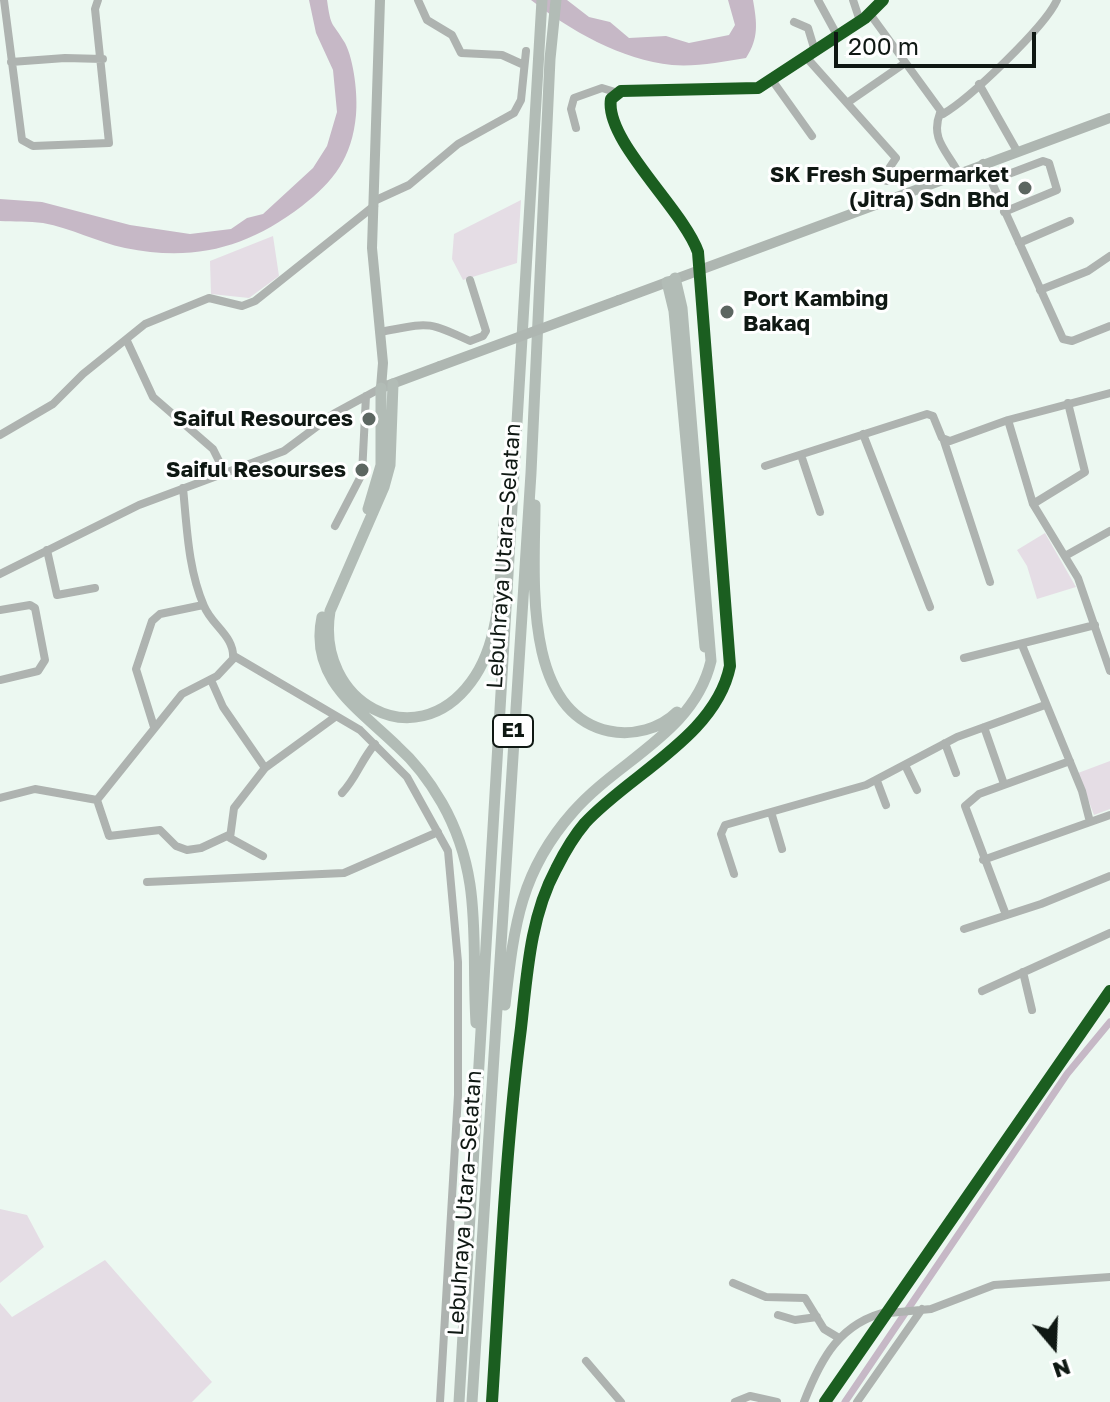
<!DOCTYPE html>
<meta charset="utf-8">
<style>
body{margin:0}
#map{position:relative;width:1110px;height:1402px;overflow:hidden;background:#ecf8f1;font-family:"Golos Text",sans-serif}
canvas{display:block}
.north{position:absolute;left:1014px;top:1306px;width:80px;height:80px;-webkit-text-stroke:6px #fff;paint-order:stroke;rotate:161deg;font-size:22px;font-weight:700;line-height:32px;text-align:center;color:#0f1813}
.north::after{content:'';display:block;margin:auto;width:28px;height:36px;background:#0f1813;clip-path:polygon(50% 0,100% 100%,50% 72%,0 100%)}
.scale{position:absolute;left:834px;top:32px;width:202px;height:36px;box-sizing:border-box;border:4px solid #0f1813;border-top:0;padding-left:10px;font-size:24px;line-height:28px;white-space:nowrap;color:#0f1813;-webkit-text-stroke:6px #fff;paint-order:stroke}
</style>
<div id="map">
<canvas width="1110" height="1402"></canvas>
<div class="north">N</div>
<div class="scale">200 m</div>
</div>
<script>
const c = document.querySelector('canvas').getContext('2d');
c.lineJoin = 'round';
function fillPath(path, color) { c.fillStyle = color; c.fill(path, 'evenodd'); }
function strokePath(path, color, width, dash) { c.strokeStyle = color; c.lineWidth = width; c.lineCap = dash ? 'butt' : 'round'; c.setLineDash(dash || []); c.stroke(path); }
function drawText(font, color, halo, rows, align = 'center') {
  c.font = font + ' "Golos Text",sans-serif'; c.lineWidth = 6; c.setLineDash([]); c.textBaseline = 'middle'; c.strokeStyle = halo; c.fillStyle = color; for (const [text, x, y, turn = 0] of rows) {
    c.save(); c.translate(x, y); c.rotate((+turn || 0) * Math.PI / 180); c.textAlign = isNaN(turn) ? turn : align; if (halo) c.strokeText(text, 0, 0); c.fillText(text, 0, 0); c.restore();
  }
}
fillPath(new Path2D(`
 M521 200 517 263 463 280 452 259 454 234Z
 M273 236 279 276 249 298 211 294 210 261Z
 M1045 533 1076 587 1037 599 1027 566 1017 550Z
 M1110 761V809L1094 815 1078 773Z
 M0 1209 27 1215 44 1247 0 1283Z
 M105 1260 212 1382 192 1402H0V1303L12 1317Z`), '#e5dde5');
fillPath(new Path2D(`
 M309 0H327C331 29 332 21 345 43 354 60 358 96 356 115 352 158 334 181 302 206 247 248 194 262 125 248 97 242 71 228 43 223 29 221 14 222 0 221V199L42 202 130 225 190 234 231 229 247 218 263 214 313 168 327 146 337 112 333 70 316 33Z
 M531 0H567L589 17 610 22 629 38 666 36 689 43 729 35 735 25 728 0H753C757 23 759 38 746 58 722 62 696 67 672 65 622 60 569 30 531 0Z`), '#c6b8c6');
strokePath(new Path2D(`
 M845 1402 1067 1074 1110 1022`), '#c6b8c6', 7);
strokePath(new Path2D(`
 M4 0 22 140 33 146 109 143 95 9 98 0
 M418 0 427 20 452 35 461 53 502 55 524 65
 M818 0 837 35
 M853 0 860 21
 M870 14 943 114C969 99 1045 27 1057 0
 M794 22 808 28 815 51
 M806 57 896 158 886 173 887 181
 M11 62 65 58 103 59
 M772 80 812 136
 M979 84 1017 151
 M847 103 905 63
 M940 113C930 139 947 151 958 172
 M576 128 571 109 574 98 602 88 615 92
 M983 163 1063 339 1072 341 1110 326
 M990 181 1043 161 1049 163 1057 190 1004 212
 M374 201 409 185 458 144 514 113 521 100 526 51
 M1019 243 1070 221
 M1040 290 1088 271 1110 256
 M380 332C429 323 425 320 470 341L483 336 486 331 470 280
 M127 341 153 397 213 449 225 473
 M1008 420 1033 504 1078 578 1110 671
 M863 434 930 607
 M0 435 53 404 83 374 145 324 209 298 242 306 255 301 374 206
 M944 441 990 582
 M801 455 820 512
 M765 466 927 414 933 416 942 438 950 441 1008 420 1110 393
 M1033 504 1085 472 1068 403
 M335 526 362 474 366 396
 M47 550 57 595 95 588
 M1065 556 1110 531
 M0 574 139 505 284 451 335 413 381 388
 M0 610 30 605 35 608 45 660 38 671 0 680
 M1022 645 1082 791 1090 822
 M234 656 360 730 407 777 448 851 458 962V1095L440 1402
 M964 658 1095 625
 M211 680 223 707 265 768 234 808 230 838 263 856
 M154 727 136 669 152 621 160 614 203 605
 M984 727 1004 784
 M945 743 956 773
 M905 765 917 790
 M265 768 335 717
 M877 781 886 805
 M342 793C357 777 361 760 375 744
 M0 798 35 789 97 800
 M97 800 182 694 217 676 233 659C235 636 212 626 204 606 188 569 187 528 183 488
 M97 800 109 836 160 830 176 846 187 850 201 848 229 835
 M771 812 782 849
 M983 860 1110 815
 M734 874 721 834 725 825 866 785 957 737 1045 705
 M147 882 344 873 438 832
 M1006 915 965 806 979 794 1070 761
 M964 929 1041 904 1110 876
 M1023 972 1032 1010
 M982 991 1110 933
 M733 1283 766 1297 805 1298 824 1329 839 1338
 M889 1313 931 1309 994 1285 1110 1277
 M778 1315 795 1320 817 1317
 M586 1361 621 1402
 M492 1402C500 1277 505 1152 521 1028 527 975 530 917 556 869 564 853 573 837 585 823 630 774 716 736 730 666L698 252C683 209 604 140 611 99L621 91 758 88 865 18 883 0
 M735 1402 750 1396 777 1402
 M804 1402C821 1358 840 1322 890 1311
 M825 1402 1110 991
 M857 1402 922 1309`), '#aeb3b0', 8);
strokePath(new Path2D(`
 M380 0 372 248 383 363 381 388 440 366
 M619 300 1110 118`), '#aeb6b1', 10);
strokePath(new Path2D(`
 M667 282 674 311 705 647
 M393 384 390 465 384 487 330 611C315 702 415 758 471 682 503 640 500 573 504 522
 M535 505C535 573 521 712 609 731 633 736 660 729 677 712
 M368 509 381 465V388
 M322 617C309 679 358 708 397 746 415 762 430 782 442 803 484 877 471 943 476 1023
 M505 1005C514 928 519 873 573 812 618 760 694 733 711 661L682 308 675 278
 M459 1402 542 0
 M472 1402 531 473 550 59 556 0`), '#b2bcb6', 11);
strokePath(new Path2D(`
 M440 366 619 300`), '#aeb6b1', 10);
strokePath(new Path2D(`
 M492 1402C500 1277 505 1152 521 1028 527 975 530 917 556 869 564 853 573 837 585 823 630 774 716 736 730 666L698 252C683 209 604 140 611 99L621 91 758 88 865 18 883 0
 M825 1402 1110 991`), '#1b5e20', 12);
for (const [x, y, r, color] of [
 [1025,188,8,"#5c6661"],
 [727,312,8,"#5c6661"],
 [369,419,8,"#5c6661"],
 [362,470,8,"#5c6661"]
]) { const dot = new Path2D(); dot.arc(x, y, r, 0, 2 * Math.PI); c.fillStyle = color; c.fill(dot); strokePath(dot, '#fff', 3); }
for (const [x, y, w] of [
 [513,731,40]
]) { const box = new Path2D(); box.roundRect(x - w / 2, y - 16, w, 32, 6); c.fillStyle = '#fff'; c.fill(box); strokePath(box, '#0f1813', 2); }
drawText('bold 20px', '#0f1813', null, [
 ["E1",513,731]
]);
drawText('bold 22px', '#0f1813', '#fff', [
 ["SK Fresh Supermarket",1009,175],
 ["(Jitra) Sdn Bhd",1009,200],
 ["Port Kambing",743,299,"left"],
 ["Bakaq",743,324,"left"],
 ["Saiful Resources",353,419],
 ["Saiful Resourses",346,470]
], 'right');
drawText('22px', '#0f1813', '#fff', [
 ["Lebuhraya Utara–Selatan",504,556,-86],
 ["Lebuhraya Utara–Selatan",465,1203,-86]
]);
</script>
